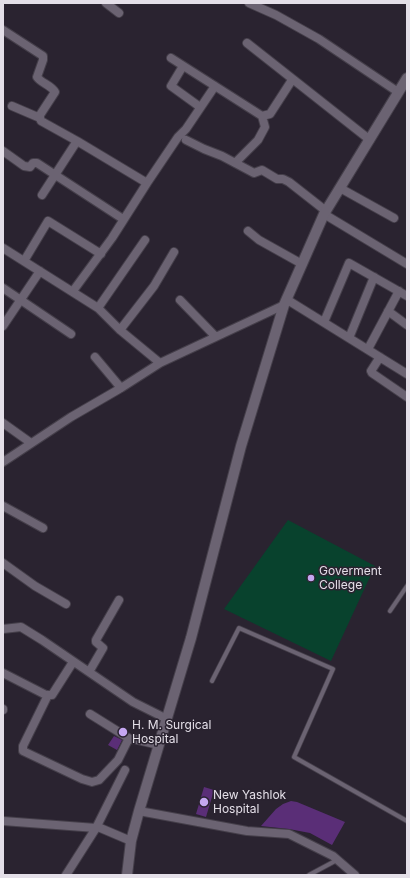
<!DOCTYPE html>
<style>
body{margin:0}
#map{position:relative;width:410px;height:878px;overflow:hidden;background:#2a2330;font-family:Inter,sans-serif}
canvas{display:block}
.frame{position:absolute;inset:0;border:4px solid #e4dfe8;pointer-events:none}
</style>
<div id="map">
<canvas width="410" height="878"></canvas>
<div class="frame"></div>
</div>
<script>
const c = document.querySelector('canvas').getContext('2d');
c.lineJoin = 'round';
function fillPath(path, color) { c.fillStyle = color; c.fill(path, 'evenodd'); }
function strokePath(path, color, width, dash) { c.strokeStyle = color; c.lineWidth = width; c.lineCap = dash ? 'butt' : 'round'; c.setLineDash(dash || []); c.stroke(path); }
function drawText(font, color, halo, rows, align = 'center') {
  c.font = font + ' Inter,sans-serif'; c.lineWidth = 3; c.setLineDash([]); c.textBaseline = 'middle'; c.strokeStyle = halo; c.fillStyle = color; for (const [text, x, y, turn = 0] of rows) {
    c.save(); c.translate(x, y); c.rotate((+turn || 0) * Math.PI / 180); c.textAlign = isNaN(turn) ? turn : align; if (halo) c.strokeText(text, 0, 0); c.fillText(text, 0, 0); c.restore();
  }
}
fillPath(new Path2D(`
 M288 520 375 566 331 661 224 609Z`), '#08422d');
fillPath(new Path2D(`
 M114 736 122 740 117 750 108 745Z
 M204 787 214 790 206 817 196 814Z
 M291 801 297 802 345 822 332 845 310 833 289 829 261 826 276 809 283 804Z`), '#5a2e77');
const service = new Path2D(`
 M390 611 407 586
 M212 681 239 628 333 669 294 757 407 821
 M309 875 337 860`);
const minor = new Path2D(`
 M106 3 119 13
 M249 3 276 15 319 39 398 92
 M3 30 43 56V60L37 77C41 83 51 85 55 92L40 115V118L41 121 77 141
 M247 43 370 140
 M171 58 262 116 270 114 292 80
 M183 66 171 86 200 107
 M12 106 40 118
 M186 140 204 149 222 156 254 173 262 170 277 179H283L289 182 326 211
 M3 151 24 166 30 167 33 163H37L123 219
 M235 163 258 140 265 127 262 116
 M340 188 394 218
 M42 195 77 141 147 183
 M324 214 407 264
 M248 231 259 240 302 264
 M3 248 98 308 120 330 160 363
 M24 261 48 221 101 254
 M3 288 71 334
 M73 291 112 238 147 183 178 137 186 129 215 86
 M286 299 407 374
 M180 300 215 336
 M98 308 145 240
 M388 311 407 325
 M324 322 349 263 407 296
 M3 326 40 271
 M120 330 154 286 174 252
 M349 338 374 277
 M368 349 399 291
 M95 357 121 388
 M380 357 371 371 372 373 407 397
 M3 423 31 443
 M3 462 71 417 121 388 160 363 284 305
 M3 506 43 528
 M3 563 35 586 66 604
 M3 629 21 627 42 640 133 702 167 719
 M89 672 103 648 96 642V640L119 600
 M3 673 46 695H52L73 662
 M48 695 23 746V751L82 779 92 782 99 780 118 760 128 740 133 739 159 745
 M3 709V710
 M90 714 130 739
 M139 811 247 831 289 834 333 856 355 875
 M3 821 96 828 98 827 131 841
 M66 875 96 828 125 770`);
const tertiary = new Path2D(`
 M127 875 131 841 139 811 191 638 241 446 284 305 324 214 407 78`);
strokePath(service, '#453f4a', 5.5);
strokePath(minor, '#453f4a', 10);
strokePath(tertiary, '#453f4a', 12);
strokePath(service, '#6b6372', 4);
strokePath(minor, '#6b6372', 8);
strokePath(tertiary, '#6b6372', 10);
for (const [x, y, r, color] of [
 [311,578,4,"#c5a7f1"],
 [123,732,5,"#c5a7f1"],
 [204,802,5,"#c5a7f1"]
]) { const dot = new Path2D(); dot.arc(x, y, r, 0, 2 * Math.PI); c.fillStyle = color; c.fill(dot); strokePath(dot, '#2a2330', 1.5); }
drawText('12px', '#e4dfe8', '#2a2330', [
 ["Goverment",319,571],
 ["College",319,585],
 ["H. M. Surgical",132,725],
 ["Hospital",132,739],
 ["New Yashlok",213,795],
 ["Hospital",213,809]
], 'left');
</script>
